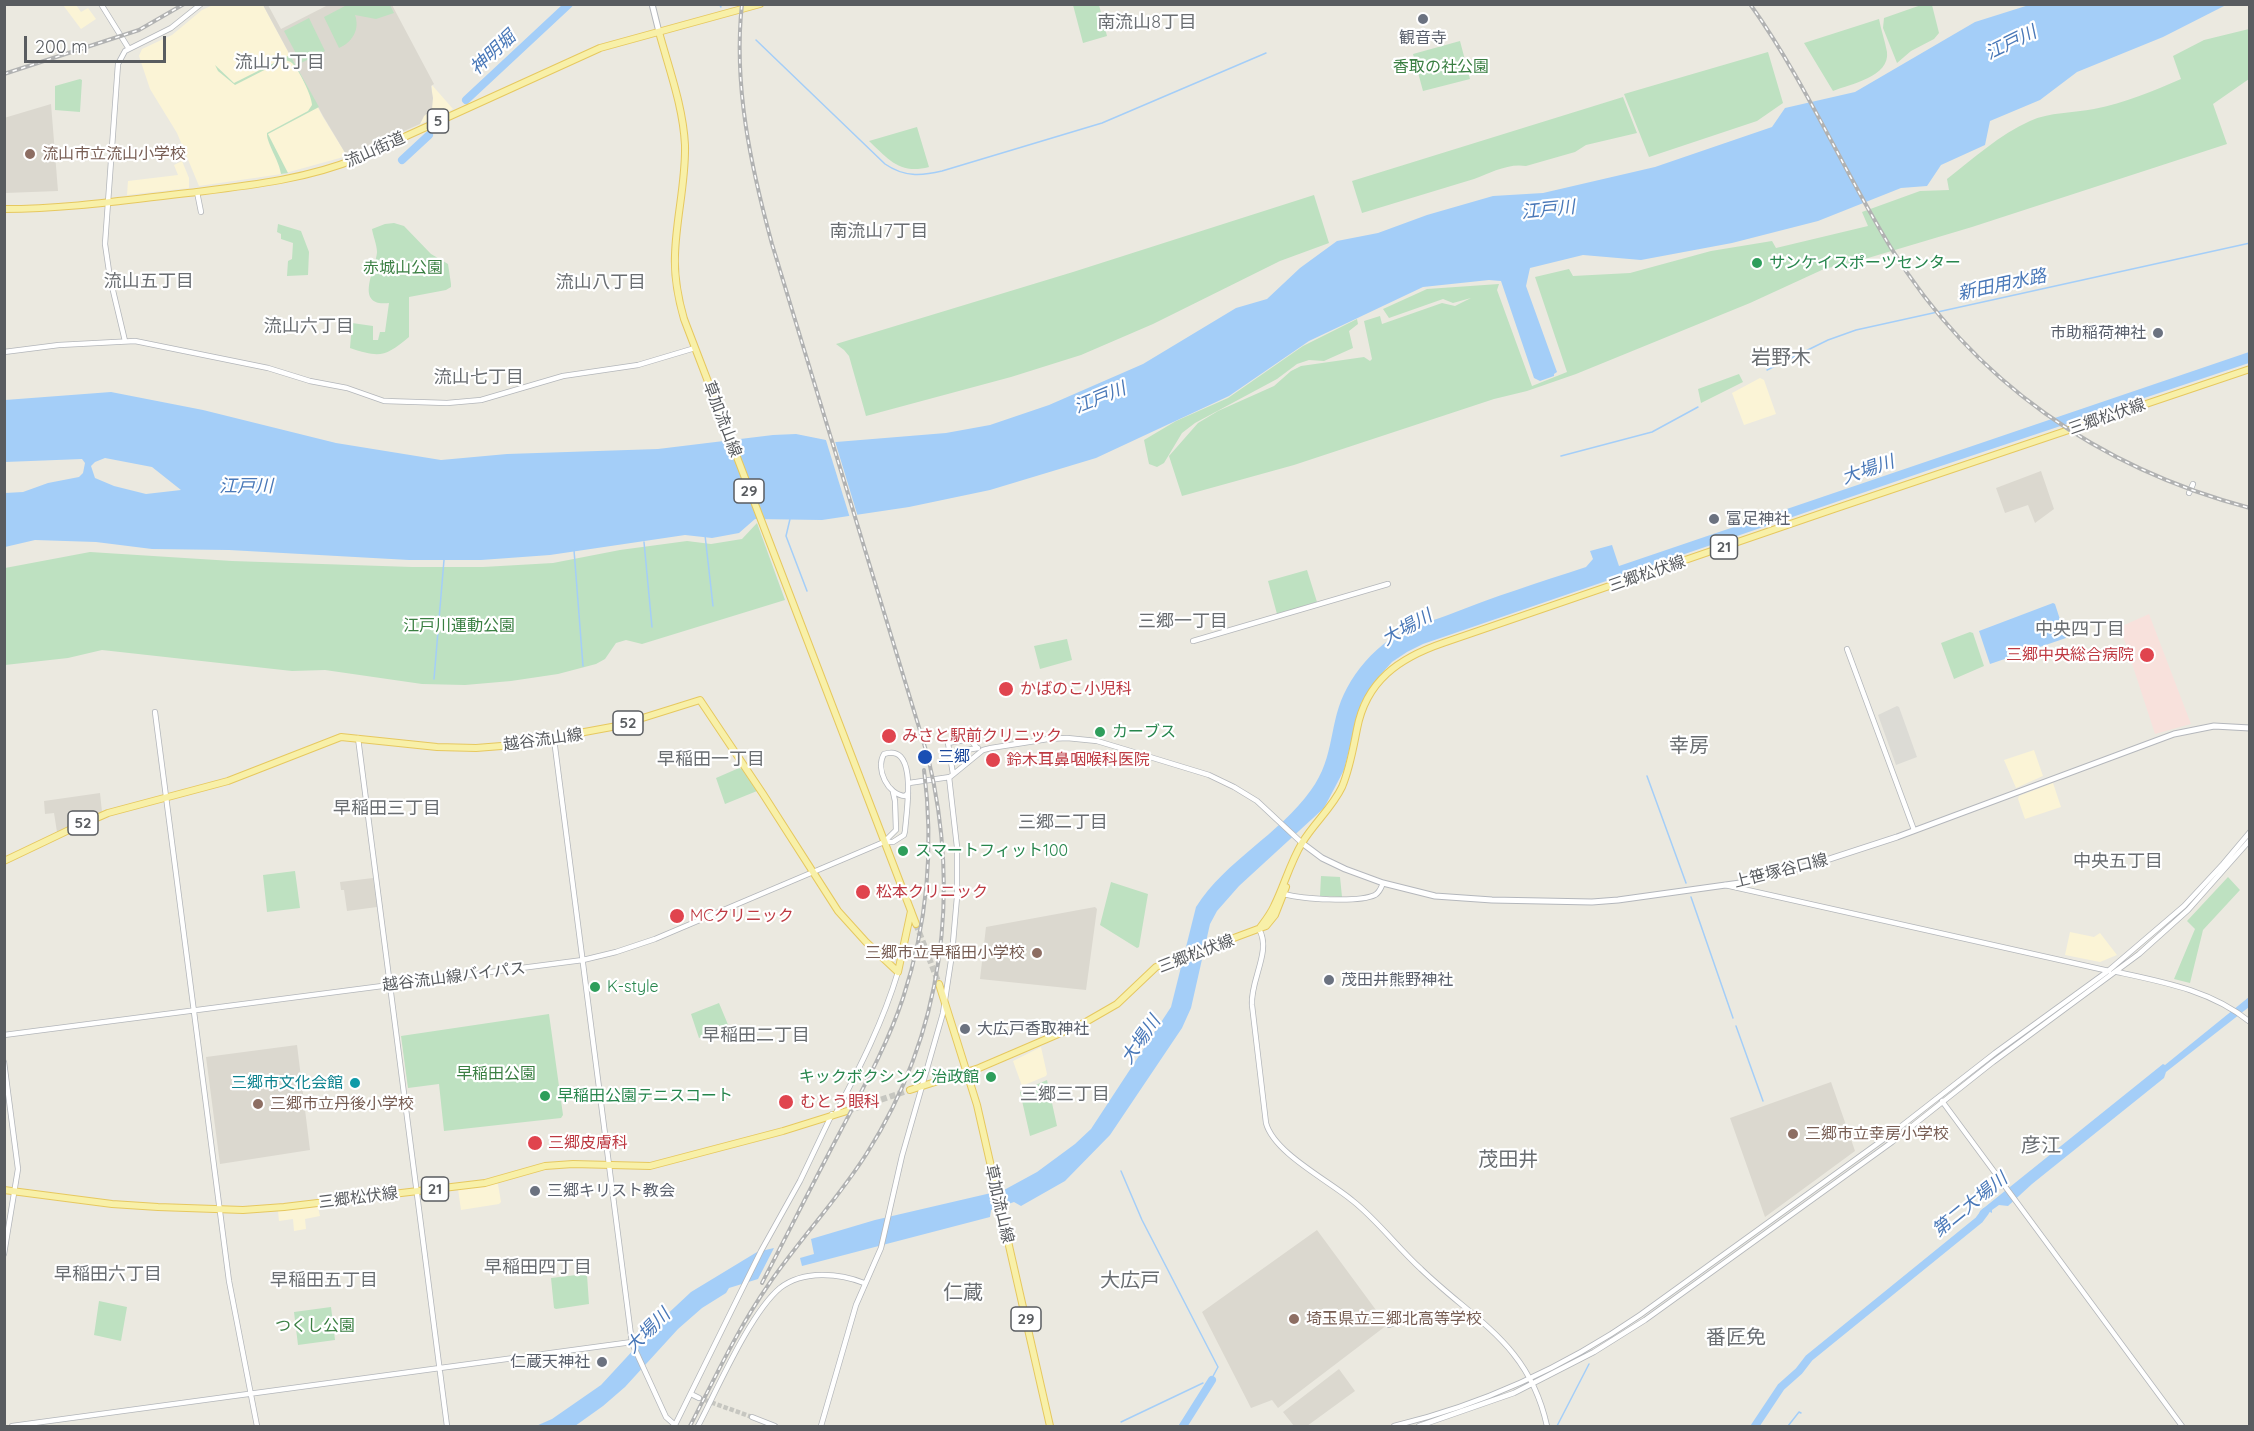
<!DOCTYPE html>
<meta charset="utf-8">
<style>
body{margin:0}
#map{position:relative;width:2254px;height:1431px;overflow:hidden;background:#ebe9e0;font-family:Quicksand,sans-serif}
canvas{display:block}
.frame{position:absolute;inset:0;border:6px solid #595c60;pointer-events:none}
.scale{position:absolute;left:24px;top:36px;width:142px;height:27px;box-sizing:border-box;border:3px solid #595c60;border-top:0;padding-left:8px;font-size:18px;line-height:21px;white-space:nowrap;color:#595c60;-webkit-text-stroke:4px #fff;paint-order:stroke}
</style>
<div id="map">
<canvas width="2254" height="1431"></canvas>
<div class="frame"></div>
<div class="scale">200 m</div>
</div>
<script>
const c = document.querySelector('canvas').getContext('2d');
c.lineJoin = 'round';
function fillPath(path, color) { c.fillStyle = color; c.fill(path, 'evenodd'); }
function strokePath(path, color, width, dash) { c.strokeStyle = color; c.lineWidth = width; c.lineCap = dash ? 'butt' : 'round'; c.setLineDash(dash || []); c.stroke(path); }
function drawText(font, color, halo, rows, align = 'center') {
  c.font = font + ' Quicksand,"Noto Sans JP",sans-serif'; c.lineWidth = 4.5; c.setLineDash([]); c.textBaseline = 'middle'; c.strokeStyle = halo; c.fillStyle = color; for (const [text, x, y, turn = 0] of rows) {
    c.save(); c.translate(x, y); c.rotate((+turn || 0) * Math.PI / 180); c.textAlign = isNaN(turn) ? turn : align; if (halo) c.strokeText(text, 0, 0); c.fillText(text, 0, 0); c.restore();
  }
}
fillPath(new Path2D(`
 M63 5H76L81 12 88 8 96 19 81 29Z
 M213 5H263L323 117 347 156 282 174 199 186 177 133 150 89 139 56 142 49 172 35 202 10Z
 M432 85 453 109 420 124 424 116 432 109Z
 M182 161 189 178V188L127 195 128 181 178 175 174 165Z
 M1760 378 1764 380 1776 414 1744 425 1732 393Z
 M2034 750 2043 776 2016 788 2004 760Z
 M2053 783 2061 807 2025 819 2018 799 2019 796Z
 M2070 932 2094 937 2100 933 2117 955 2100 962 2065 955Z
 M1041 1047 1047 1074 1046 1076 1022 1086 1013 1061Z
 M496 1183 498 1184 501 1202 499 1204 461 1210 458 1189Z
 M316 1206 318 1207 320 1216 305 1219 306 1229 294 1231 293 1219 279 1221 278 1211Z`), '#fbf4d6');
fillPath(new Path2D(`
 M1897 706 1899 707 1917 757 1896 765 1878 715Z`), '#dcdbd5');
fillPath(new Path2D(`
 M263 5H268L281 29 328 5H392L434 84 431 86 433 98 432 109 424 116 420 124 347 156 323 116Z
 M51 104 58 191 5 193 4 118Z
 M2041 471 2054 509 2035 523 2028 505 2005 513 1996 488Z
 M100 793 102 812 57 832 54 813 45 814 44 801Z
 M373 878 377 907 347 911 344 890H341L340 882Z
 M1095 907 1097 909 1086 990 980 979 986 927Z
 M297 1045 310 1150 220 1164 206 1057Z
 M1831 1082 1855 1151 1765 1217 1730 1118Z
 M1317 1230 1387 1325 1278 1408 1272 1400 1251 1408 1202 1312Z
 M1339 1369 1355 1391 1307 1426H1294L1283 1412Z`), '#dbd8cf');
fillPath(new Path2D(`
 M2149 614 2191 724 2155 734 2120 627Z`), '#f8e1dc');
fillPath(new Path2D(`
 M345 4 390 5 394 13 376 19 355 15C360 29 353 42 339 48L324 17 345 6Z
 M1924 4 1932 5 1939 33 1934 39 1911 51 1897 63 1883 28 1884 18Z
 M1073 5H1099L1107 36 1083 43Z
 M309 18 325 51 301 63 284 31Z
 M1879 19C1881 30 1885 41 1887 52 1890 77 1850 84 1833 91L1804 43Z
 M2249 29V79L2213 104 2227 144 1972 227 1858 261 1824 269 1750 303 1576 374 1527 391 1494 399 1294 465 1182 496 1169 456 1198 423 1218 411 1274 386 1291 371 1301 366 1364 357 1370 361 1372 359 1364 321 1380 316 1382 324 1442 303 1455 306 1471 298 1453 303 1443 299 1389 318 1383 309 1427 289 1499 284 1497 290 1532 386 1567 372 1535 277 1569 269 1573 276 1630 273 1711 251 1772 241 1776 248 1868 226 1862 212 1920 191 1949 190 1947 179C1973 159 2000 134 2030 121 2049 112 2074 113 2094 109 2125 103 2153 91 2181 79L2173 56 2204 40Z
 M1460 41 1470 79 1423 91 1413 54Z
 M1768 52 1783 103 1757 121 1649 157 1624 94Z
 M290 55 319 107 268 134 288 173 281 174C279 160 266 142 267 133L308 111 312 105C312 96 298 68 292 63 288 60 286 61 282 61L235 85 218 71 215 65 234 83Z
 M80 79 82 80 80 112 55 110V86Z
 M1623 97 1637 133 1586 145 1575 152 1526 166C1508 163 1490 173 1474 179L1362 213 1352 181Z
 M917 127 929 167C900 175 888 159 869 141Z
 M1314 195 1329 243 1280 261 1153 324 1081 355 1011 377 866 416 849 356 844 350 836 344 1073 272Z
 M394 223 404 226 431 254 448 264 451 284V287L446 290 409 297V337C385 357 380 358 350 348L352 323 373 326V340H378L380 332H385L389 303C353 307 376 269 377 252 377 245 373 236 372 229L385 224Z
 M278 224 301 231 309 252 308 275 287 276 288 261 292 259 293 243 281 239V234L277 232Z
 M1357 319 1358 324 1349 331 1353 348 1324 361 1309 360 1297 364 1277 379 1195 423 1182 433 1164 463 1157 467 1149 464 1144 440 1176 421 1228 398 1303 346Z
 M1739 374 1743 382 1701 403 1698 389Z
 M757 523 785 600 642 644 626 640 616 643 605 659 596 664 558 674 511 681 465 685 422 684 325 670 292 671 102 650 68 658 5 665V568L90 552 232 561 412 567H483L553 563 620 550 687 541 711 544 742 539Z
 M1307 570 1317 602 1277 614 1268 581Z
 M1970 632 1973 633 1984 666 1954 679 1941 643Z
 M1067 639 1072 660 1040 669 1034 646Z
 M739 768 742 769 757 791 725 804 716 778Z
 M295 871 300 908 267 912 263 875Z
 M1321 876 1340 877 1342 897 1320 896Z
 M2228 877 2240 890 2203 930 2190 983 2174 979 2195 929 2187 921Z
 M1111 882 1148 894 1139 947 1137 948 1100 925Z
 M719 1003 729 1027 699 1038 691 1014Z
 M549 1014 563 1115 561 1118 444 1131 439 1084 408 1088 401 1036Z
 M1047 1080 1057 1126 1030 1136 1020 1092Z
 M585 1274 587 1275 589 1304 556 1309 554 1308 551 1278Z
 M99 1301 127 1307 121 1341 94 1335Z
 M331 1307 335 1340 298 1345 294 1312Z`), '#bee1c1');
fillPath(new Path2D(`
 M2029 5H2236H2226L2163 37 2077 72 2040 100 1990 121 1985 145 1941 165 1927 186 1901 188 1818 221 1732 243 1641 260 1583 255 1530 268 1526 286 1557 372 1554 374V376L1540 381 1534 378 1501 281 1489 280 1423 287 1309 341 1229 396 1096 458 990 490 909 507 822 520 755 519 739 533 712 538 685 535 550 555 481 560H409L229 550 152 549 96 542 35 540 5 547V493L23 492 48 483 79 477 83 473 85 463 82 459 5 462V400L111 392 203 410 336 443 441 460 507 454 658 449 773 435 796 434 836 442 946 433 990 425 1049 405 1143 364 1236 308 1267 299 1300 268 1337 241 1378 233 1427 215 1493 196 1543 193 1655 167 1772 127 1785 108 1855 92 1975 22ZM105 458 152 467 181 490 146 494 114 486 95 478 91 466 95 462Z
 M2249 352V363L1932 469 1423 644 1407 652 1392 662 1376 680 1361 703 1344 770 1324 808 1239 886 1217 911 1210 924 1191 1008 1182 1028 1110 1135 1065 1181 1021 1206 1014 1202 991 1210 990 1217 802 1266 800 1258 814 1254 811 1239 875 1220 1004 1190 1037 1172 1075 1144 1091 1129 1171 1007 1196 907C1226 860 1279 835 1311 790 1336 756 1328 722 1347 688 1357 669 1372 652 1389 640 1407 629 1428 622 1448 615 1493 597 1540 582 1586 567L1593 559 1590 551 1612 545 1619 566Z
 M2053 603 2055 604 2066 638 1990 664 1979 631Z
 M2249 997V1007L2166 1072 2164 1078 2032 1184 2008 1206 1999 1205 1992 1210V1213L1990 1212 1981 1219 1978 1217 1980 1211 2163 1064 2165 1065Z
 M774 1248 758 1279 729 1288 726 1293 702 1308 678 1329 625 1387 603 1406 575 1426H536L552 1419 601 1385 661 1320 691 1292 757 1252Z`), '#a4cef8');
fillPath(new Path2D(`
 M825 437 834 438 858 517 850 518Z`), '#ebe9e0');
strokePath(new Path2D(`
 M719 4 721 7
 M756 40 885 164C904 177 921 176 942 171L1102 123 1266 53
 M1767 370 1828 340 1856 330 2250 243
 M1561 456 1652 432 1698 407
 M790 519 786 536 807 591
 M705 535 713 606
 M644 542 652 627
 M574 550 583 666
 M434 679 444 560
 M1647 776 1686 883
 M1691 897 1733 1018
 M1736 1026 1763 1101
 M1121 1171 1142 1220 1218 1367 1211 1380
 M1121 1422 1203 1383
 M1557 1426 1589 1364
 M1788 1426 1799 1412 1801 1413`), '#a4cef8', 1.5);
strokePath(new Path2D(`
 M466 100 569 4
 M402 160 429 135
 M1183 1426 1212 1380
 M1755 1426 1781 1387 1799 1371 1809 1358 1979 1220 1985 1212`), '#a4cef8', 8);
strokePath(new Path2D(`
 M699 1398 752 1417`), '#c6c6c0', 4.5, [4.5, 2]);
strokePath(new Path2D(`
 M916 924 939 984
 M847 1111 910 1090`), '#c6c6c0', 6, [6, 3]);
const tertiary = new Path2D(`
 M101 4 129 49
 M197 192 201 212
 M125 341 110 278 105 244 118 64 125 51 171 28 201 4
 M4 352 59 345 135 341 268 368 310 381 347 388 384 401 447 403 481 400 563 376 638 365 695 348
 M2189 493 2193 484
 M1193 641 1388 584
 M1847 649 1914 830
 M155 712 229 1281 257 1426
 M358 738 447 1426
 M554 739 632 1343 666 1417 675 1425
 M948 753 978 748
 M953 774 948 743 970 739 977 748
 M909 783 950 777 983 750 991 748 1048 739 1067 738 1097 741 1127 750 1209 775 1234 787 1257 801 1302 843
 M884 842H893L904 835 905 831C906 814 919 742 884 754 875 769 888 795 905 796L908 793
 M1725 885 2109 971
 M1284 894C1302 899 1358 903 1375 895 1380 892 1381 888 1383 883
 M1259 929C1272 951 1250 980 1252 1005L1266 1123C1274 1153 1328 1180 1353 1201 1378 1221 1397 1247 1421 1269 1476 1322 1529 1344 1547 1426
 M2117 972C2164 982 2212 991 2250 1022
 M4 1035 583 960 616 952 655 939 884 842 896 830 895 801 893 792
 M4 1062 18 1169 4 1254
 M1942 1101 2182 1426
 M836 1113C860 1067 883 1022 898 972
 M1389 1325 1394 1323
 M691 1394 699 1398
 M752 1417 775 1426
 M675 1425 761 1251 800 1181 832 1114
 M12 1426 632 1342
 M698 1426C717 1390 750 1313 780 1288 803 1270 839 1273 864 1283
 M821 1426 856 1305 881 1248 902 1156 943 1013 952 954 957 897V847L949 777
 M1394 1426C1481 1405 1566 1366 1640 1315L1895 1131 1995 1053 2108 971 2184 906 2223 864 2250 832
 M1419 1426 1514 1393 1594 1352 1645 1320 1892 1142 1993 1062 2139 954 2188 910 2250 840`);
const secondary = new Path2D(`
 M652 4 659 32
 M1302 843 1322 858 1345 869 1383 883 1435 896 1492 900 1592 902 1618 900 1740 883 1811 865 1897 837 2174 734 2214 726 2250 728`);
const primary = new Path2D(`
 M659 32C669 69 683 106 685 145 686 182 676 218 675 255 674 276 678 298 684 319L916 924
 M4 209C67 209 126 200 188 193 245 186 305 180 358 158L600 48 760 4
 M4 861 69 830 108 813 228 781 341 737 437 747 476 748 514 745 617 726 700 700 763 794 838 911 866 942 898 972 911 911
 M1259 929C1264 922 1270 915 1274 906 1284 886 1290 863 1302 843 1314 823 1332 808 1342 787 1350 768 1353 749 1357 729 1366 681 1399 658 1443 643L1834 509 2250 369
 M939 984 977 1105 1050 1426
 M910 1090 979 1068 1084 1023 1117 1004 1156 967 1266 926 1275 915 1286 887
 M4 1190 112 1204 158 1207 243 1210 284 1207 485 1183 545 1166 573 1164 650 1166 783 1131 847 1111`);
strokePath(tertiary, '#b3b6ba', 6);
strokePath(secondary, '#b4b7bc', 7);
strokePath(primary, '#e6c85f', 8);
strokePath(tertiary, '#fff', 4.5);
strokePath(secondary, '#fff', 5);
strokePath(primary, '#f8f0a8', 6);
const rail = new Path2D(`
 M1750 4C1805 81 1842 168 1891 248 1974 382 2099 468 2250 508
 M4 74 139 30 184 4
 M762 1283C788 1233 813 1183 839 1134 862 1090 887 1046 903 998 927 925 934 847 924 770
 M690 1426C715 1378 738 1328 769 1284 800 1239 838 1199 867 1153 943 1033 961 894 928 757L772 244C751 167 733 85 742 4`);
strokePath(rail, '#b1b2b2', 4);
strokePath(rail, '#fff', 1.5, [4.5]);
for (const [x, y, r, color] of [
 [1423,19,6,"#6b7280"],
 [30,154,6,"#8d6e63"],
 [1757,263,6,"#2e9e5b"],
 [2158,333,6,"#6b7280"],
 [1714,519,6,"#6b7280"],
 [2147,655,8,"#e0444e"],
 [1006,689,8,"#e0444e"],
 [1100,732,6,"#2e9e5b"],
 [889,736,8,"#e0444e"],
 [925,757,8,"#1a4fb4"],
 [993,760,8,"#e0444e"],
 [903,851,6,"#2e9e5b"],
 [863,892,8,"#e0444e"],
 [677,916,8,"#e0444e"],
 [1037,953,6,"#8d6e63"],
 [1329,980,6,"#6b7280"],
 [595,987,6,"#2e9e5b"],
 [965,1029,6,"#6b7280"],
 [991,1077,6,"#2e9e5b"],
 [355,1083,6,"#0f9aa8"],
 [545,1096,6,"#2e9e5b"],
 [786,1102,8,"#e0444e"],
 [258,1104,6,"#8d6e63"],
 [1793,1134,6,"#8d6e63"],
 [535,1143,8,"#e0444e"],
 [535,1191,6,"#6b7280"],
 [1294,1319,6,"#8d6e63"],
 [602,1362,6,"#6b7280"]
]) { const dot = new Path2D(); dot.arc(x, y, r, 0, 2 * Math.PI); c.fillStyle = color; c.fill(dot); strokePath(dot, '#fff', 2); }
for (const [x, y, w] of [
 [438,121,21],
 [749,491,30],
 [1724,547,27],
 [628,723,30],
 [83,823,30],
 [435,1189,27],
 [1026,1319,30]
]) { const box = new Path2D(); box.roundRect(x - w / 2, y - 12, w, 24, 4.5); c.fillStyle = '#fff'; c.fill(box); strokePath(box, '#595c60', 1.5); }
drawText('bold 15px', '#595c60', null, [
 ["5",438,121],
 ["29",749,491],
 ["21",1724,547],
 ["52",628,723],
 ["52",83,823],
 ["21",435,1189],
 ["29",1026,1319]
]);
drawText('16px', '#5b616d', '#fff', [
 ["観音寺",1423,38,"center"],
 ["市助稲荷神社",2146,333,"right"],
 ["富足神社",1726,519],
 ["茂田井熊野神社",1341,980],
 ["大広戸香取神社",977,1029],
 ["三郷キリスト教会",547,1191],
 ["仁蔵天神社",590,1362,"right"]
], 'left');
drawText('16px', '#3a7f42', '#fff', [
 ["香取の社公園",1441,67],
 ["赤城山公園",403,268],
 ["江戸川運動公園",459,626],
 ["早稲田公園",496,1074],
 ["つくし公園",315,1326]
]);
drawText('16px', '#595c60', '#fff', [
 ["流山街道",375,150,-24],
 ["三郷松伏線",2107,417,-19],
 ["草加流山線",722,419,69],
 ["三郷松伏線",1647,574,-19],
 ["越谷流山線",543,740,-8],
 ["上笹塚谷口線",1781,871,-14],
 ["三郷松伏線",1196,954,-21],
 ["越谷流山線バイパス",454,977,-7],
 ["三郷松伏線",358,1198,-7],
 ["草加流山線",999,1204,77]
]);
drawText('16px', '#785e54', '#fff', [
 ["流山市立流山小学校",42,154],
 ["三郷市立早稲田小学校",1025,953,"right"],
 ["三郷市立丹後小学校",270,1104],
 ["三郷市立幸房小学校",1805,1134],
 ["埼玉県立三郷北高等学校",1306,1319]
], 'left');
drawText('16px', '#27864d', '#fff', [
 ["サンケイスポーツセンター",1769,263],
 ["カーブス",1112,732],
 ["スマートフィット100",915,851],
 ["K-style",607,987],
 ["キックボクシング 治政館",979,1077,"right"],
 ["早稲田公園テニスコート",557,1096]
], 'left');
drawText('16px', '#be3a42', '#fff', [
 ["三郷中央総合病院",2134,655,"right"],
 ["かばのこ小児科",1020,689],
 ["みさと駅前クリニック",902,736],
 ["鈴木耳鼻咽喉科医院",1006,760],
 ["松本クリニック",876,892],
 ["MCクリニック",690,916],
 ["むとう眼科",800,1102],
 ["三郷皮膚科",548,1143]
], 'left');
drawText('16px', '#164399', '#fff', [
 ["三郷",938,757]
], 'left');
drawText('16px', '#0d838f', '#fff', [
 ["三郷市文化会館",343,1083]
], 'right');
drawText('18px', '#6a6e72', '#fff', [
 ["南流山8丁目",1147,23],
 ["流山九丁目",280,63],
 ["南流山7丁目",879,232],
 ["流山五丁目",149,282],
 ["流山八丁目",601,283],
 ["流山六丁目",309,327],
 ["流山七丁目",479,378],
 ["三郷一丁目",1183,622],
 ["中央四丁目",2080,630],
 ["早稲田一丁目",711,760],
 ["早稲田三丁目",387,809],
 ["三郷二丁目",1063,823],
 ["中央五丁目",2118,862],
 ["早稲田二丁目",756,1036],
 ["三郷三丁目",1065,1095],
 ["早稲田四丁目",538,1268],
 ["早稲田六丁目",108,1275],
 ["早稲田五丁目",324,1281]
]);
drawText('italic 18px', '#4978b8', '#fff', [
 ["江戸川",2011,43,-26],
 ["神明堀",493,53,-43],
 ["江戸川",1548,210,-6],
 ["新田用水路",2002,285,-12],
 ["江戸川",1100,398,-22],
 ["大場川",1868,470,-19],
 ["江戸川",246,487],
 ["大場川",1407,628,-29],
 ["大場川",1141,1040,-55],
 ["第二大場川",1970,1205,-39],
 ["大場川",648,1331,-45]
]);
drawText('20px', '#6a6e72', '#fff', [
 ["岩野木",1781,358],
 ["幸房",1689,746],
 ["彦江",2041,1146],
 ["茂田井",1508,1160],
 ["大広戸",1130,1281],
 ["仁蔵",963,1293],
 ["番匠免",1736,1338]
]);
</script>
